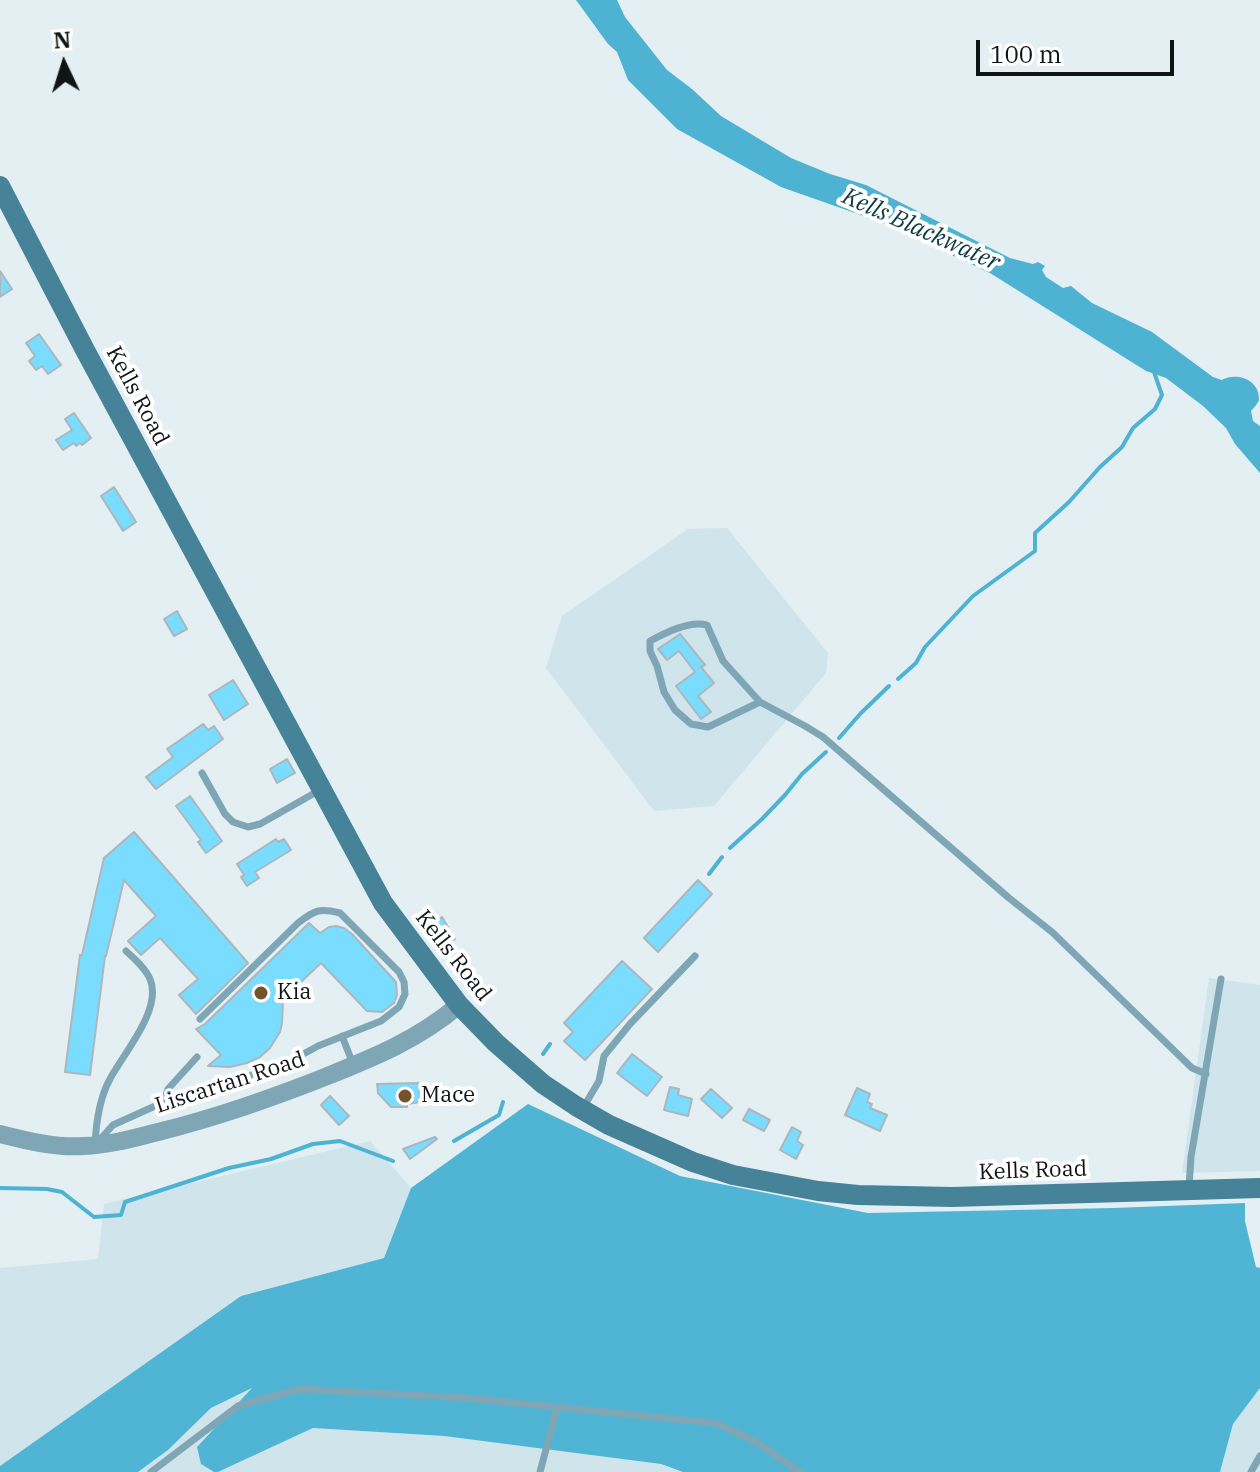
<!DOCTYPE html>
<style>
body{margin:0}
#map{position:relative;width:1260px;height:1472px;overflow:hidden;background:#e3eff3;font-family:"IBM Plex Serif",serif}
canvas{display:block}
.north{position:absolute;left:24px;top:24px;width:80px;height:80px;-webkit-text-stroke:6px #fff;paint-order:stroke;rotate:356deg;font-size:22px;font-weight:700;line-height:32px;text-align:center;color:#101415}
.north::after{content:'';display:block;margin:auto;width:28px;height:36px;background:#101415;clip-path:polygon(50% 0,100% 100%,50% 72%,0 100%)}
.scale{position:absolute;left:976px;top:40px;width:198px;height:36px;box-sizing:border-box;border:4px solid #101415;border-top:0;padding-left:10px;font-size:24px;line-height:28px;white-space:nowrap;color:#101415;-webkit-text-stroke:6px #fff;paint-order:stroke}
</style>
<div id="map">
<canvas width="1260" height="1472"></canvas>
<div class="north">N</div>
<div class="scale">100 m</div>
</div>
<script>
const c = document.querySelector('canvas').getContext('2d');
c.lineJoin = 'round';
function fillPath(path, color) { c.fillStyle = color; c.fill(path, 'evenodd'); }
function strokePath(path, color, width, dash) { c.strokeStyle = color; c.lineWidth = width; c.lineCap = dash ? 'butt' : 'round'; c.setLineDash(dash || []); c.stroke(path); }
function drawText(font, color, halo, rows, align = 'center') {
  c.font = font + ' "IBM Plex Serif",serif'; c.lineWidth = 8; c.setLineDash([]); c.textBaseline = 'middle'; c.strokeStyle = halo; c.fillStyle = color; for (const [text, x, y, turn = 0] of rows) {
    c.save(); c.translate(x, y); c.rotate((+turn || 0) * Math.PI / 180); c.textAlign = isNaN(turn) ? turn : align; if (halo) c.strokeText(text, 0, 0); c.fillText(text, 0, 0); c.restore();
  }
}
fillPath(new Path2D(`
 M727 528 828 653 826 673 714 806 654 811 546 668 562 616 688 529Z
 M1209 978 1260 985V1171L1182 1173Z
 M370 1141 411 1188 384 1258 241 1296 0 1466V1268L98 1259 104 1204Z
 M255 1387 201 1464 214 1472H138L168 1450 211 1408Z
 M1260 1388V1472H1220L1233 1424Z
 M313 1428 444 1436 661 1464 683 1472H218Z`), '#d0e4ec');
fillPath(new Path2D(`
 M528 1104 680 1176 868 1213 1113 1208 1245 1203V1221L1256 1267 1260 1268V1388L1233 1424 1220 1472H683L661 1464 444 1436 313 1428 218 1472H214L201 1464 197 1447 252 1388 211 1408 168 1450 138 1472H0V1466L241 1296 384 1258 411 1188Z`), '#50b5d5');
fillPath(new Path2D(`
 M576 0H617L625 17 667 70 692 89 721 116 791 158 830 174 866 185 1010 258 1033 264 1038 262 1045 266 1042 270 1046 277 1063 288 1071 286 1092 303 1152 332 1213 377 1222 380C1236 372 1260 379 1259 400 1258 403 1253 409 1251 411L1253 421 1260 426V473L1235 444 1226 428 1203 406 1166 378 1146 371 990 273 886 224 781 187 677 129 628 80 617 52 608 44Z`), '#4eb3d3');
strokePath(new Path2D(`
 M898 679 916 663 925 647 973 596 1035 551V533L1069 502 1100 467 1122 447 1133 428 1155 409 1162 395 1154 372
 M839 738 861 713 889 686
 M730 848 762 819 785 795 802 774 826 752
 M709 874 722 857
 M543 1054 550 1044
 M454 1141 499 1115 503 1102
 M0 1188 47 1189 62 1192 94 1217 121 1215 125 1202 229 1168 271 1159 313 1144 340 1141 393 1161`), '#4eb3d3', 4);
const building = new Path2D(`
 M0 271 12 289 0 297Z
 M39 334 61 365 48 374 42 366 36 370 29 361 35 356 26 343Z
 M74 413 91 438 82 445 80 443 76 446 74 443 63 450 56 440 72 430 65 419Z
 M114 487 136 522 123 531 101 496Z
 M177 611 187 629 174 636 164 619Z
 M680 634 705 665 701 667 714 683 698 696 711 712 701 719 676 686 695 672 679 651 667 660 658 649Z
 M233 680 248 704 224 720 209 695Z
 M203 724 208 730 214 726 223 739 156 789 146 777 173 757 167 749Z
 M287 759 295 773 277 783 270 769Z
 M190 796 222 841 206 853 198 842 201 840 176 806Z
 M134 832 248 963 196 1014 179 995 198 979 160 938 141 955 128 941 156 916 124 880 106 956H105L90 1075 65 1072 80 955H82L104 858Z
 M276 839 278 842 284 839 291 850 255 872 259 878 247 886 241 877 244 875 237 864Z
 M698 880 712 894 658 952 644 938Z
 M442 917 455 939 442 948 428 926Z
 M309 923 320 933 329 927 336 926 344 928 352 934 396 982 397 995 394 1003 382 1012 367 1011 321 963 283 999 282 1023 280 1032 270 1048 260 1057 247 1063 230 1067 208 1066 221 1055 196 1029 205 1024Z
 M622 961 652 989 585 1060 564 1041 573 1032 564 1023Z
 M632 1054 662 1077 647 1096 617 1073Z
 M419 1083 420 1102 407 1104V1107H391L378 1093 377 1084Z
 M670 1087 679 1089 678 1095 692 1099 688 1116 664 1110Z
 M857 1088 870 1094 867 1102 872 1104 870 1108 887 1115 880 1131 845 1115Z
 M711 1089 732 1108 722 1118 701 1099Z
 M330 1096 349 1116 339 1125 321 1105Z
 M749 1109 770 1120 764 1131 743 1120Z
 M792 1127 801 1132 797 1141 803 1145 796 1159 780 1150Z
 M435 1137 437 1139 410 1159 403 1149Z`);
fillPath(building, '#7addff');
strokePath(building, '#adb7bb', 2);
strokePath(new Path2D(`
 M760 702 723 661 707 625C690 620 665 633 650 641V651L657 666 664 692 675 710 691 724 708 727 760 702 805 726 823 737 1009 898 1052 932 1192 1068 1206 1074
 M202 773 225 814 233 822 248 827 260 824 320 790
 M126 951C135 959 145 968 150 979 163 1009 123 1054 110 1079 99 1099 96 1123 95 1145L113 1125 164 1102 196 1094 287 1063 318 1046 381 1021 399 1007 405 994 404 982 399 972 340 913C319 908 315 910 298 923L200 1019
 M342 1036 353 1064
 M164 1102 168 1089 197 1057
 M583 1108 599 1081 604 1056 630 1024 695 956
 M1189 1187 1191 1157 1221 979
 M151 1472 238 1406 300 1389 467 1398 715 1423 753 1440 800 1472
 M540 1472 557 1408
 M1251 1472 1260 1456`), '#7fa6b4', 7);
strokePath(new Path2D(`
 M0 1134C27 1141 56 1148 84 1146 111 1145 137 1137 162 1131 218 1117 272 1098 325 1077 375 1057 417 1040 459 1005`), '#7fa6b4', 18);
strokePath(new Path2D(`
 M0 186 85 350 383 903 459 1005 496 1043 543 1084 576 1106 609 1125 693 1162 733 1175 818 1191 858 1195 952 1197 1260 1188`), '#468398', 20);
for (const [x, y, r, color] of [
 [261,993,8,"#735329"],
 [405,1096,8,"#735329"]
]) { const dot = new Path2D(); dot.arc(x, y, r, 0, 2 * Math.PI); c.fillStyle = color; c.fill(dot); strokePath(dot, '#fff', 3); }
drawText('22px', '#101415', '#fff', [
 ["Kells Road",137,396,62],
 ["Kells Road",453,956,52],
 ["Liscartan Road",230,1083,-18],
 ["Kells Road",1033,1171,-2]
]);
drawText('22px', '#101415', '#fff', [
 ["Kia",277,993],
 ["Mace",421,1096]
], 'left');
drawText('italic 24px', '#0c3b48', '#fff', [
 ["Kells Blackwater",921,230,24]
]);
</script>
